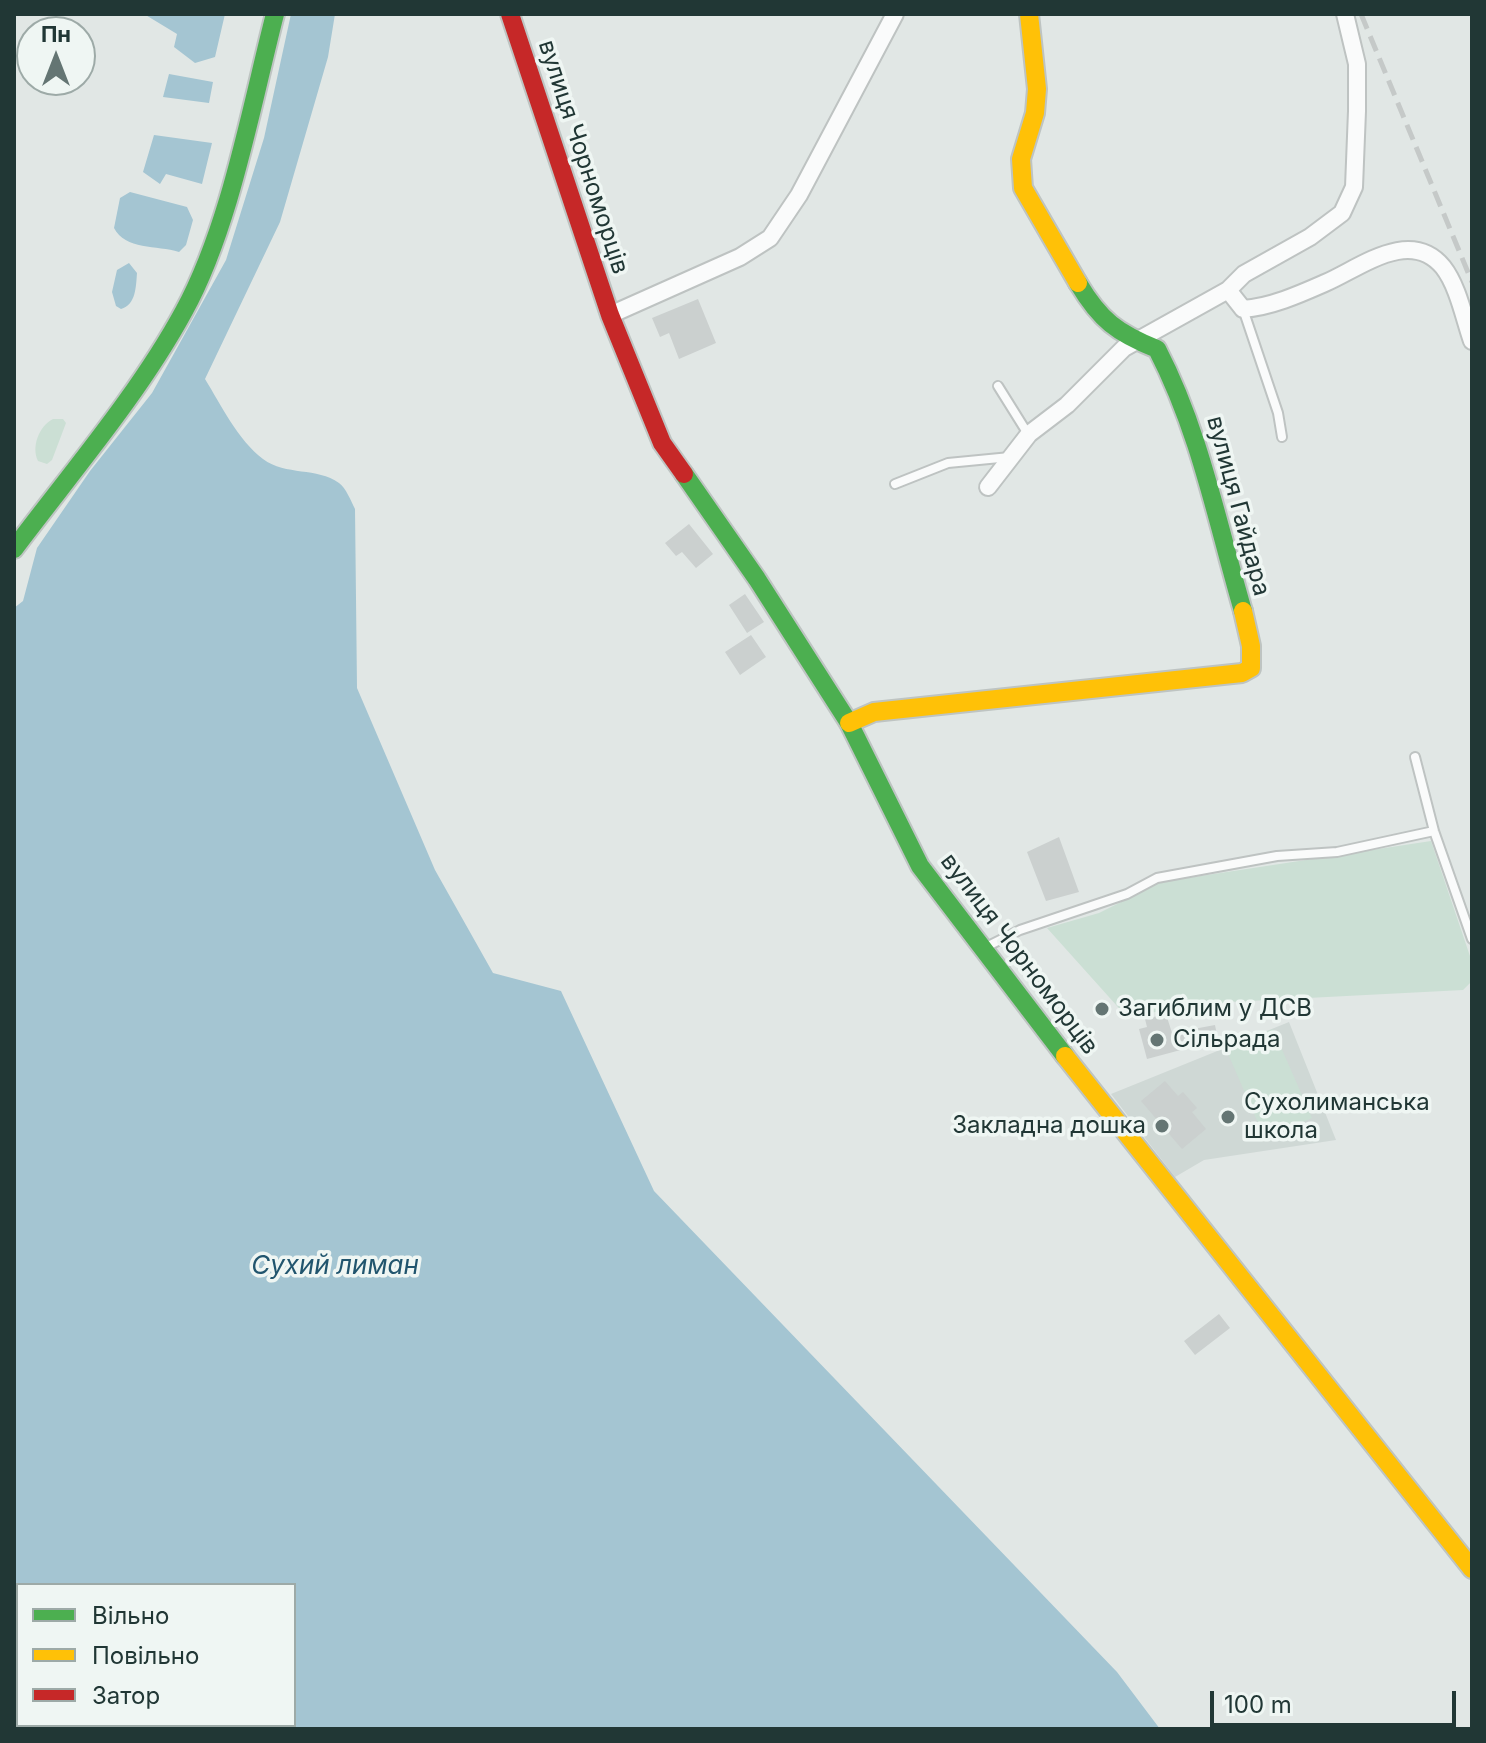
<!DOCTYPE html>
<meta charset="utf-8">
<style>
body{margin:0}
#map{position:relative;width:1486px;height:1743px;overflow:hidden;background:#e1e7e5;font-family:Inter,sans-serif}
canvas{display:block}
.frame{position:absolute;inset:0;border:16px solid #213735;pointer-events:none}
.legend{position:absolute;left:16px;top:1583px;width:280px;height:144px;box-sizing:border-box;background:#eff6f3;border:2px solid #9daaa7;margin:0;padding:10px 14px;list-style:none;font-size:24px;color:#213735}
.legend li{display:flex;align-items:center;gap:16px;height:40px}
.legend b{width:40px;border:2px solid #9daaa7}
.north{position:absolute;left:16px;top:16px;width:80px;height:80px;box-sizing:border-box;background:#eff6f3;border:2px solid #9daaa7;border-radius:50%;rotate:0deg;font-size:22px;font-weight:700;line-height:32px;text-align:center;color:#213735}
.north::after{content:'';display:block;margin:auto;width:28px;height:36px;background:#647573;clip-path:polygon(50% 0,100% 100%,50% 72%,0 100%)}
.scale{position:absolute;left:1210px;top:1691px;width:246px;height:36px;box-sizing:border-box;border:4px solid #213735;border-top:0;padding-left:10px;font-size:24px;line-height:28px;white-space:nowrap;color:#213735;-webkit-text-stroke:6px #eff6f3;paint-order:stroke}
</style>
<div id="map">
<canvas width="1486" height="1743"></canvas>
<div class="frame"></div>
<ul class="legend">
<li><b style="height:10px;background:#4caf50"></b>Вільно</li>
<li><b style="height:10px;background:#ffc107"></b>Повільно</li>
<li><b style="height:10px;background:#c62828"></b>Затор</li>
</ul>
<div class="north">Пн</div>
<div class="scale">100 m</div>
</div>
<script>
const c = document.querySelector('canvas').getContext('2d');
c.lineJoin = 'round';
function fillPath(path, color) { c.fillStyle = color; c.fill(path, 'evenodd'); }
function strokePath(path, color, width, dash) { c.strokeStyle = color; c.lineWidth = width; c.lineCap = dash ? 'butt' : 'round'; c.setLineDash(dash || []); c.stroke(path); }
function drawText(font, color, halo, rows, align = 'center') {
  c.font = font + ' Inter,sans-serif'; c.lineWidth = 7; c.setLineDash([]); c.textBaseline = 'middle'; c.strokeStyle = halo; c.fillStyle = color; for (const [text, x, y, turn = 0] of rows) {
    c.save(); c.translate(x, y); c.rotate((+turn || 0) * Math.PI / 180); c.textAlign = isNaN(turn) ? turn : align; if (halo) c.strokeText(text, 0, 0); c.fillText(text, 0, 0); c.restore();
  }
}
fillPath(new Path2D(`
 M1289 1022 1336 1140 1204 1160 1175 1177 1111 1094Z`), '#cfd8d5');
fillPath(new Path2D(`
 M53 419H63L66 423 52 460 47 464 38 461C31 447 39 426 53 419Z
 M1431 841 1472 962V981L1463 990 1230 1002 1126 1016 1047 928 1099 913 1161 882Z
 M1273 1029 1312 1118 1265 1139 1226 1049Z`), '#cbdfd4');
fillPath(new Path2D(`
 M144 14H225L215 57 195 63 174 47 177 34Z
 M291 14H335L328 57 280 222 205 379C221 405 238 440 263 459 286 476 317 467 339 483 346 488 351 501 355 509L357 688 435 870 493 973 561 991 654 1191 1117 1672 1160 1729H14V608L23 601 37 548 90 471 152 393 226 260 264 138ZM294 1585V1725H18V1585Z
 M169 74 213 82 209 103 163 97Z
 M154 135 212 143 202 184 166 174 160 184 143 172Z
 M130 192 187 207 193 220 186 245 179 252C157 245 125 250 114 228L120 198Z
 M129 263 137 273C136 286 136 305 121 309L116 306 112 292 117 270Z`), '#a4c5d2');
fillPath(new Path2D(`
 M698 299 716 343 679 359 669 333 660 337 652 318Z
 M689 524 713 554 696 568 682 552 676 556 665 543Z
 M745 594 764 622 747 633 729 605Z
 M751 635 766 657 740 675 725 652Z
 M1059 837 1079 892 1046 901 1027 852Z
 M1166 1014 1172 1033 1215 1025 1218 1040 1147 1059 1139 1029 1147 1027 1145 1019Z
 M1165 1081 1178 1096 1183 1092 1197 1108 1192 1112 1206 1129 1182 1149 1141 1101Z
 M1219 1314 1230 1328 1195 1355 1184 1341Z`), '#cbd0cf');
const lane = new Path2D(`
 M1243 309 1278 413 1282 437
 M998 386 1028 434
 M895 484 948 463 1010 457
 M1415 757 1434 831 1472 939
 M982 949 1020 930 1127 894 1157 878 1277 856 1337 852 1434 831`);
const street = new Path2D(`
 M1228 290 1243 309C1271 307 1300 294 1325 283 1360 268 1410 227 1443 267 1458 286 1464 318 1472 341
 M610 315 740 257 770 238 799 195 895 14
 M988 487 1029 434 1067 405 1124 348 1228 290 1244 274 1310 237 1342 213 1354 187 1357 111V64L1345 14`);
const fast = new Path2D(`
 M1078 283C1100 320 1117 333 1157 349 1200 432 1217 522 1243 611
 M684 474 757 579 849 723 920 866 1065 1056
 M14 549C71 473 139 394 184 311 230 227 251 107 275 14`);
const slow = new Path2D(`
 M1029 14 1037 89 1035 113 1021 159 1023 188 1078 283
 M849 723 874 712 1242 673 1251 668V646L1243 611
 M1065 1056 1472 1569`);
const jam = new Path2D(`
 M510 14 610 315 662 443 684 474`);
strokePath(lane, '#bec3c2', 12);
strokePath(street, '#bec3c2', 20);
strokePath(fast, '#bec4c2', 22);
strokePath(slow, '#bec4c2', 22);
strokePath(jam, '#bec4c2', 22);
strokePath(lane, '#fafbfb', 8);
strokePath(street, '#fafbfb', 16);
strokePath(fast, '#4caf50', 18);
strokePath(slow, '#ffc107', 18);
strokePath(jam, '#c62828', 18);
strokePath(new Path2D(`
 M1361 14 1472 282`), '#c5c9c8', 5, [16, 8]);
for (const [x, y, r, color] of [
 [1102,1009,8,"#647573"],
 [1157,1040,8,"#647573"],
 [1228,1117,8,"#647573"],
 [1162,1126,8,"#647573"]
]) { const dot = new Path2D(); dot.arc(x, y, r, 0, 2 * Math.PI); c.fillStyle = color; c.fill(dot); strokePath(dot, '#eff6f3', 3); }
drawText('24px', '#213735', '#eff6f3', [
 ["вулиця Чорноморців",583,157,72],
 ["вулиця Гайдара",1238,506,75],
 ["вулиця Чорноморців",1019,954,53]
]);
drawText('24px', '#213735', '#eff6f3', [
 ["Загиблим у ДСВ",1118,1009],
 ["Сільрада",1173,1040],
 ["Сухолиманська",1244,1103],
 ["школа",1244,1131],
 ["Закладна дошка",1146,1126,"right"]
], 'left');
drawText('italic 26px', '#21556e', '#eff6f3', [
 ["Сухий лиман",335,1266]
]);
</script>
